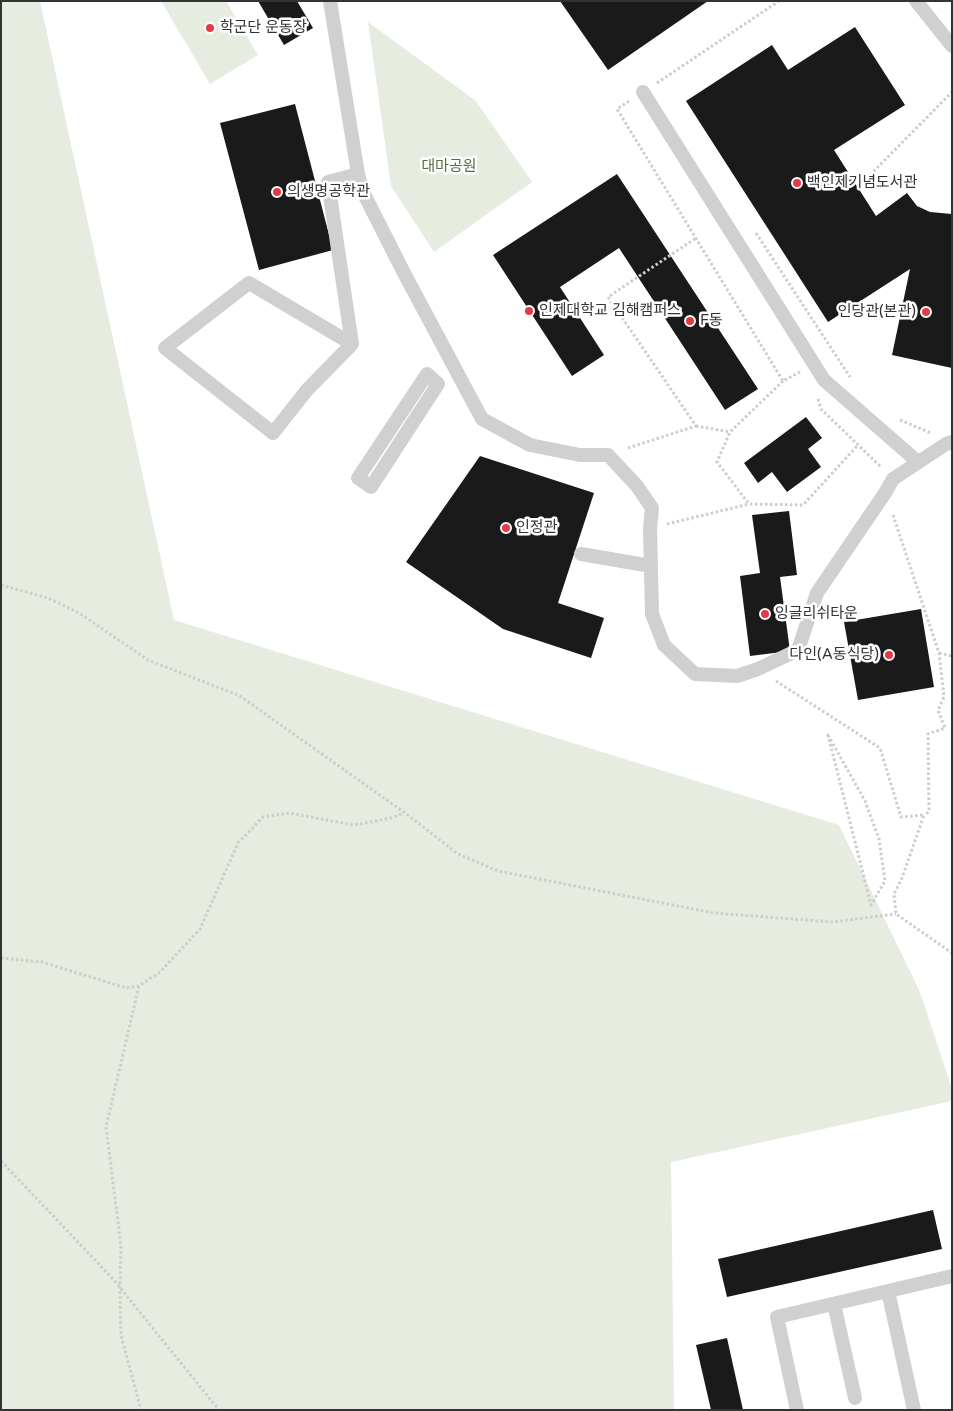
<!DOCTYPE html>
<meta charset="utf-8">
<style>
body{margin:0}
#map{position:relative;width:953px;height:1411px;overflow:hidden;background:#fff;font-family:"Varela Round",sans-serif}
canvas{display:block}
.frame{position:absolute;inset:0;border:2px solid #333;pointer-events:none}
</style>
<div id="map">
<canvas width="953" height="1411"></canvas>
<div class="frame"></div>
</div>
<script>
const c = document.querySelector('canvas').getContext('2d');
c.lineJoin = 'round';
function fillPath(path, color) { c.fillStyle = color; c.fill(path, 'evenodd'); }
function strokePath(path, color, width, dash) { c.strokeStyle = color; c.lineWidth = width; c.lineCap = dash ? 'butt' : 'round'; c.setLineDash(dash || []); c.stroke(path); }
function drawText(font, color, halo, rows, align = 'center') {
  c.font = font + ' "Varela Round","Noto Sans KR",sans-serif'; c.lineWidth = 5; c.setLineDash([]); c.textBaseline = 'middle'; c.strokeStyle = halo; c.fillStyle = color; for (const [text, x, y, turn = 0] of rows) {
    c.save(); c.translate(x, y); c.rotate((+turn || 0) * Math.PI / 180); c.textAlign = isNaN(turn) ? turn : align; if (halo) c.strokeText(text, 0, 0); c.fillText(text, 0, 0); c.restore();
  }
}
fillPath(new Path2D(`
 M1 1H40L174 620 839 825 920 992 952 1089V1101L671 1162 674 1410H1Z
 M161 1H226L258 55 210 84Z
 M368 22 476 101 532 182 434 252 391 186Z`), '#e6ecdf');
fillPath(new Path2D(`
 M258 1H297L313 28 284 45Z
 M560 1H708L608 70Z
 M855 27 905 105 834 150 876 216 907 193 917 206 930 212 952 214V368L892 355 910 269 828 322 686 101 772 45 788 70Z
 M295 104 333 250 259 270 220 123Z
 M617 174 758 389 725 410 619 248 560 287 604 355 572 376 493 255Z
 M806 417 822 438 808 449 821 467 787 492 772 472 758 483 744 463Z
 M480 456 594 493 558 603 604 618 591 658 503 629 406 562Z
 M789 511 797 575 780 577 790 651 750 656 740 576 760 573 752 515Z
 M921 609 934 687 858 700 844 622Z
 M933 1210 942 1249 727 1297 718 1259Z
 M727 1338 743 1410H711L696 1345Z`), '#1a1a1a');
strokePath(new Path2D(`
 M657 83 779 1
 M629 101 617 109 783 381 800 372
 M870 175 952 92
 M756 233 850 377
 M783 381 730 432 717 462 749 504 803 505 858 445
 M818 399 821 409 881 467
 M900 420 931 433
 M696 426 730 432
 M628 448 696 426 608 297 696 238
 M893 515 939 653 944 697 938 710 945 728 928 734 929 812 924 815
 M667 524 749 504
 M1 585 48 598 79 613 148 660 240 696 405 813 458 854 498 871 714 913 832 922 896 914
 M939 653 952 656
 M776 681 880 748 901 817 924 815 902 878 894 894 896 914 952 953
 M828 735 865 801 879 839 885 881 871 905Z
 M1 958 42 962 126 988 139 986 160 972 200 929 238 843 263 817 289 813 354 825 391 818 404 813
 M139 986 106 1127 121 1246 120 1286 121 1335 141 1410
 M1 1161 113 1279 219 1410`), '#cdcdcd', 3, [2.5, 2.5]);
strokePath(new Path2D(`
 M330 1 358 174 364 194 404 273 482 419 530 445 580 455H608L637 486 652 508 650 529 652 614 664 645 695 674 737 676 758 669 798 650 817 593 885 493 893 479 946 444 952 442
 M916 1 952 46
 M643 92 824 380 918 462
 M249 283 352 344 307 390 273 433 165 348Z
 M352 344 328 182 358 174
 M427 374 438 384 371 487 358 478Z
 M581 554 651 566
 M888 1291 914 1410
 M834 1304 855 1398
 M797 1410 777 1317 952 1276`), '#d0d0d0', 14);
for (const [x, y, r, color] of [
 [210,28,5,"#e63946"],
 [797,183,5,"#e63946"],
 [277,192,5,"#e63946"],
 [529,311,5,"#e63946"],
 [926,312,5,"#e63946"],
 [690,321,5,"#e63946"],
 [506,528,5,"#e63946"],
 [765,614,5,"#e63946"],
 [889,655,5,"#e63946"]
]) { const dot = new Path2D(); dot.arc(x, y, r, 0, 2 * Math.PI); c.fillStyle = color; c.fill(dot); strokePath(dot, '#fff', 2); }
drawText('15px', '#333', '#fff', [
 ["학군단 운동장",220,28],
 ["백인제기념도서관",807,183],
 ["의생명공학관",287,192],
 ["인제대학교 김해캠퍼스",539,311],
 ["인당관(본관)",916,312,"right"],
 ["F동",700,321],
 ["인정관",516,528],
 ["잉글리쉬타운",775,614],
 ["다인(A동식당)",879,655,"right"]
], 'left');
drawText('15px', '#56703f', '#fff', [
 ["대마공원",449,167]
]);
</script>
